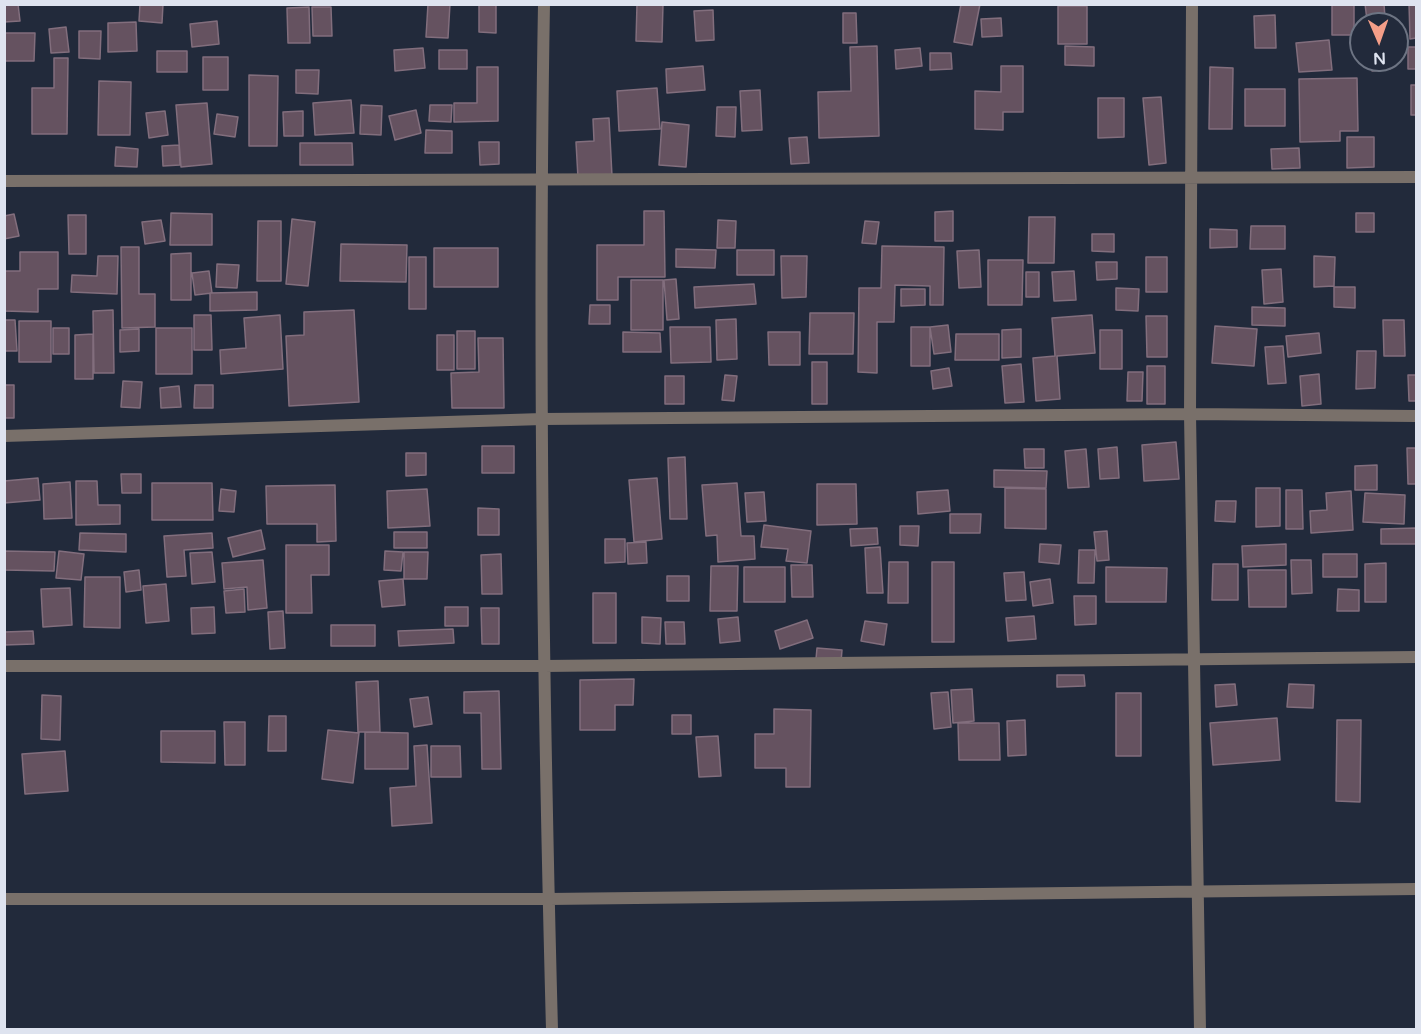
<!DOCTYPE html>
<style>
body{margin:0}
#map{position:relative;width:1421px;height:1034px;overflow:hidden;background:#222a3b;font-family:"Varela Round",sans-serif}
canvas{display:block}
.frame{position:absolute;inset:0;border:6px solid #dee3ef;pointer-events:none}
.north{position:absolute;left:1349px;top:12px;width:60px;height:60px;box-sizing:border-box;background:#222a3b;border:2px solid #6d7483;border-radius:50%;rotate:178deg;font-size:16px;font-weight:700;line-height:24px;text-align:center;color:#dee3ef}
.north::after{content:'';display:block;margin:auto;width:21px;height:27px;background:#f49e88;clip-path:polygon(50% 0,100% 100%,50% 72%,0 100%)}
</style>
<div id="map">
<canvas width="1421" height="1034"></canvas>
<div class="frame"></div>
<div class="north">N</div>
</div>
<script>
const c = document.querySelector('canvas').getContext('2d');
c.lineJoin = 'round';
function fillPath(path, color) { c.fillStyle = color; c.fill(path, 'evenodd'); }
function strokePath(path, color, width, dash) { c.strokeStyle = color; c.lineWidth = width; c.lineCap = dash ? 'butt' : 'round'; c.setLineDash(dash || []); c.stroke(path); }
const building = new Path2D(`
 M4 4H18L20 21 4 22Z
 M140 4H163L162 23 139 21Z
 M428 4H450L448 38 426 37Z
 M479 4H496V33L479 32Z
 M637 4H663L662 42 636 41Z
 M961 4H980L972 45 954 42Z
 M1332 4H1354V35H1332Z
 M1365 4H1384L1385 18 1367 20Z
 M1409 4H1416V38L1410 39Z
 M1058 6H1087V44H1058Z
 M309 7 310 43H288L287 8Z
 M312 7H331L332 36H313Z
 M713 10 714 40 696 41 694 11Z
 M843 13H856L857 43H843Z
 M1275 15 1276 48H1255L1254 16Z
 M1001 18 1002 36 982 37 981 19Z
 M217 21 219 44 192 47 190 24Z
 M136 22 137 51 108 52V23Z
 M66 27 69 52 51 53 49 29Z
 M79 31H101L100 59 79 58Z
 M4 33H35L34 61H4Z
 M1329 40 1332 70 1299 72 1296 43Z
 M877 46 879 136 819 138 818 92 851 91 850 47Z
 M1065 46 1094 47V66L1065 65Z
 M1408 47H1416V69H1408Z
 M423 48 425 68 395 71 394 50Z
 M920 48 922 66 896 69 895 50Z
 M439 50H467V69H439Z
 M157 51H187V72H157Z
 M930 53H951L952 69 930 70Z
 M203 57H228V90H203Z
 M54 58H68L67 134H32V88H54Z
 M1371 60H1390V69L1372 71Z
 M703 66 705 90 667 93 666 69Z
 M1001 66H1023V112H1003V130L975 129V91L1001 92Z
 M477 67H498V121L454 122V103H477Z
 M1210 67 1233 68 1232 129H1209Z
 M296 70H319L318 94 296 93Z
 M249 75 278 76 277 146H249Z
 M1357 78 1358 131H1340V141L1300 142 1299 79Z
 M99 81 131 82 130 135H98Z
 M1411 85H1416V115H1411Z
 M657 88 660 129 619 131 617 91Z
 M1245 89H1285V126H1245Z
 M760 90 762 130 742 131 740 91Z
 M1161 97 1166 163 1149 165 1143 98Z
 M1098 98H1124V137L1098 138Z
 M351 100 354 133 315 135 313 103Z
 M207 103 212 164 181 167 176 105Z
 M361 105 382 106 381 135 360 134Z
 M430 105H452L451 122 429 121Z
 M717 107H736L735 137 716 136Z
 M416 110 421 133 395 140 389 116Z
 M165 111 168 135 149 138 146 113Z
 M303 111V136H284L283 112Z
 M217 114 238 117 235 137 214 134Z
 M609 118 612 176 578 178 576 142 594 141 593 119Z
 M662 122 689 125 686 167 659 165Z
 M426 130 452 131V153H425Z
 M807 137 809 163 791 164 789 138Z
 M1347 137H1374V167L1347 168Z
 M479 142H499V164L480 165Z
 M300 143H352L353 165H300Z
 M179 145 180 165 163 166 162 146Z
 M116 147 138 149 137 167 115 166Z
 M1299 148 1300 168 1272 169 1271 149Z
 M644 211H664L665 277H618V300H597V245H644Z
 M953 211V241H935V212Z
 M171 213 212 214V245H170Z
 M1356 213H1374V232H1356Z
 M14 214 19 236 4 239V216Z
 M68 215H86V254H69Z
 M1029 217H1055L1054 263H1028Z
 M292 219 315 222 308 286 286 284Z
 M161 220 165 241 145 244 142 222Z
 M718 220 736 221 735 248H717Z
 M258 221H281V281H257Z
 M865 221 879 222 876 244 862 243Z
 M1251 226H1285V249H1250Z
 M1210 229 1237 230V247L1210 248Z
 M1092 234H1114V252L1092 251Z
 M341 244 407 245 406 282 340 281Z
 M882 246 944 247 943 305H930V286L895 285 894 322H877V373L858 372 859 288H881Z
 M121 247H139V294H155V327L122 328Z
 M434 248H498V287H434Z
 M676 249 716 250 715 268 676 267Z
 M737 250H774V275H737Z
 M979 250 981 287 959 288 957 251Z
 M20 252H58V289H38V312L4 311V271H20Z
 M191 253V300H171V254Z
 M98 256H118L117 294 71 292 72 275 97 276Z
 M781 256H807L806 297 782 298Z
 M1314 256 1335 257 1334 286 1314 287Z
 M409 257H426V309H409Z
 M1146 257H1167V292H1146Z
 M988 260H1023L1022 305H988Z
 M1096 262H1117V279L1097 280Z
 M217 264 239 265 237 288 216 287Z
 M1281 269 1283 302 1264 304 1262 270Z
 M209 271 212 293 195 295 192 273Z
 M1074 271 1076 300 1054 301 1052 272Z
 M1026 272H1039V297H1026Z
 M676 279 679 319 667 320 664 280Z
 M631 280H663V330H631Z
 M754 284 756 304 695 308 694 287Z
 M1334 287H1355V308L1334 307Z
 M1116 288 1139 289 1138 311 1116 310Z
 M901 289H925V305L901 306Z
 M257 292V310L210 311V293Z
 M590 305H610V324H589Z
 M1252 307 1285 308V326L1252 325Z
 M113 310 114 373H94L93 311Z
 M354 310 359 402 289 406 286 336 304 335V312Z
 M810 313H854L853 354H809Z
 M194 315H211L212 350H194Z
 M280 315 283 369 221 374 220 350 246 348 244 318Z
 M1092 315 1095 353 1057 356 1060 399 1036 401 1033 358 1055 356 1052 318Z
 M1146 316H1167V357H1147Z
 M736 319 737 359 717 360 716 320Z
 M4 320H15L17 351H4Z
 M1383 320H1404L1405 356H1384Z
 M19 321H51V362H19Z
 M948 325 951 352 934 354 930 327Z
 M1215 326 1257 329 1254 366 1212 363Z
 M670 327H710L711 362 671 363Z
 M911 327H930V366H911Z
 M53 328H69V354H53Z
 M156 328H192V374H156Z
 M139 329V351L120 352V330Z
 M1021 329V357L1002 358V330Z
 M1100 330H1122V369H1100Z
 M457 331H475V369H457Z
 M623 332 660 333 661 352H623Z
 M768 332H800V365H769Z
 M1319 333 1321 353 1288 357 1286 336Z
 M93 334V379H75V335Z
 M956 334H999V360H955Z
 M437 335H454V370H437Z
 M478 338H503L504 408H452L451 373 479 372Z
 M1283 346 1286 383 1268 384 1265 347Z
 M1357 351H1376L1375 388 1356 389Z
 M812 362H827V404H812Z
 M1021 364 1024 402 1005 403 1002 366Z
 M1147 366H1165V404H1147Z
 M949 368 952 386 933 389 931 371Z
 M1128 372H1143L1142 401H1127Z
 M1319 374 1321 404 1302 406 1300 376Z
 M725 375 737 376 734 401 722 400Z
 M1408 375H1416V401H1409Z
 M665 376H684V404H665Z
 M123 381 142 382 140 408 121 407Z
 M4 385H14V418H4Z
 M195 385H213V408H194Z
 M179 386 181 407 161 408 160 388Z
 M1176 442 1179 479 1144 481 1142 445Z
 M482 446H514V473H482Z
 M1117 447 1119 478 1100 479 1098 449Z
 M1407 448H1416V484H1408Z
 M1024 449H1044V468H1025Z
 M1086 449 1089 487 1068 488 1065 451Z
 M406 453H426V475L406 476Z
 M685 457 687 519H670L668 458Z
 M1377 465V490H1355V466Z
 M994 470 1047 471 1046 488 994 487Z
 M121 474H141V493H122Z
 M38 478 40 500 4 503V481Z
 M657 478 662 539 634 542 629 480Z
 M76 481H97L98 505H120V524L76 525Z
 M70 482 72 518 44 519 43 484Z
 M152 483H212L213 520H152Z
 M737 483 741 536H754L755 559 718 562 717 535 706 536 702 485Z
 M817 484H856L857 524 817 525Z
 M335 485 336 541 317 542V524H267L266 486Z
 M1005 488 1046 489V529L1005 528Z
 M1256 488H1280V526L1256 527Z
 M221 489 236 491 234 512 219 511Z
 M427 489 430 526 388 528 387 491Z
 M948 490 950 511 918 514 917 492Z
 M1286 490H1302L1303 529H1286Z
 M1351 491 1353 530 1311 533 1310 511 1327 510 1326 493Z
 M764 492 766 521 747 522 745 493Z
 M1365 493 1405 495 1404 524 1363 522Z
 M1216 501H1236L1235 522 1215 521Z
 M478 508 499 509V535H478Z
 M950 514H981L980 533H950Z
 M764 525 811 531 807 563 786 561 788 549 761 547Z
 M900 526H919L918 546 900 545Z
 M877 528 878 544 851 546 850 529Z
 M1416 528V558V544H1381V529Z
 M261 530 265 549 233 557 228 538Z
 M1107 531 1109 560 1097 561 1094 532Z
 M394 532H427V548H394Z
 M80 533 126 534V552L79 550Z
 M212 533 213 548 184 550 186 576 167 577 164 536Z
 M605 539H625V562L605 563Z
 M646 542 647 563 628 564 627 543Z
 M1040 544 1061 545 1059 564 1039 562Z
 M1286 544V565L1243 567 1242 546Z
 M286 545H329V575H311L312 613H286Z
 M880 547 883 593H867L865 548Z
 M1079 550H1095L1094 583H1078Z
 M4 551 55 552 54 571 4 570Z
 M59 551 84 554 81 580 56 578Z
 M385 551 403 552 401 571 384 570Z
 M212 552 215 582 192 584 190 553Z
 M404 552H428L427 579H404Z
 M501 554 502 594H482L481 555Z
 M1323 554H1357V577H1323Z
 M263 560 267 608 248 610 247 587 224 589 222 563Z
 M1291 560H1311L1312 593 1292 594Z
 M889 562H908V603H888Z
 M932 562H954V642H932Z
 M1386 563V602H1365V564Z
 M1213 564H1238V600H1212Z
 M791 565H812L813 597H792Z
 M711 566H738L737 611H710Z
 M744 567H785V602H744Z
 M1106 567 1167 568 1166 602H1106Z
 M139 570 141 590 126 592 124 572Z
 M1248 570H1286V607H1249Z
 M1024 572 1026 600 1006 601 1004 573Z
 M667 576H689V601H667Z
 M85 577H120V628L84 627Z
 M403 579 405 605 382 607 379 581Z
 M1050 579 1053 603 1033 606 1030 582Z
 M166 584 169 621 146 623 143 586Z
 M70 588 72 625 43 627 41 589Z
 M244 589 245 612 226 613 224 591Z
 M1338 589 1359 590V611H1337Z
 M593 593H616V643H593Z
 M1074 596H1096V624L1075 625Z
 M214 607 215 633 192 634 191 608Z
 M445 607H468V626H445Z
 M481 608H499V644H482Z
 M283 611 285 648 270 649 268 612Z
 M1034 616 1036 639 1008 641 1006 618Z
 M642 617 661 618 660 644 642 643Z
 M738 617 740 641 720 643 718 619Z
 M807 620 813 638 780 649 775 631Z
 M865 621 887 624 884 645 861 641Z
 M665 622H684L685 644H666Z
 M331 625H375V646H331Z
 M453 629 454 643 399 646 398 631Z
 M33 631 34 644 4 645V632Z
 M817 648 842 650 841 662 816 659Z
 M1057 675H1084L1085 686 1057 687Z
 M634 679 633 705H615V730H580V680Z
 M378 681 380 732H358L356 682Z
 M1235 684 1237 705 1216 707 1215 685Z
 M1289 684 1314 685 1313 708 1287 707Z
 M972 689 974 721 953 723 951 690Z
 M499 691 501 769H482L481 713H464V692Z
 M948 692 951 727 934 729 931 693Z
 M1116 693H1141V756H1116Z
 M42 695 61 696 60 740 41 739Z
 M428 697 432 724 414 727 410 699Z
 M774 709 811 710 810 787H786V768H755V734H774Z
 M672 715H691V734H672Z
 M269 716H286V751H268Z
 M1277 718 1280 760 1213 765 1210 723Z
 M1025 720 1026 755 1008 756 1007 721Z
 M1337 720H1361L1360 802 1336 801Z
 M224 722H245V765H225Z
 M958 723H999L1000 760H959Z
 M328 730 359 733 353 783 322 779Z
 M161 731H215V763L161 762Z
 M365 732 408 733V769H365Z
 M718 736 721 776 699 777 696 737Z
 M427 745 432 823 392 826 390 788 416 786 414 746Z
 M431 746H460L461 777H431Z
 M65 751 68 791 25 794 22 754Z`);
fillPath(building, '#655260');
strokePath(building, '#826e7d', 1.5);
strokePath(new Path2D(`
 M544 4C538 346 543 688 552 1030
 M1192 4 1190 414 1200 1030
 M4 181 1416 177
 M4 436 542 419 1190 414 1416 416
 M4 666H544L1416 657
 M4 899H549L1416 889`), '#79706a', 12);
</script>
